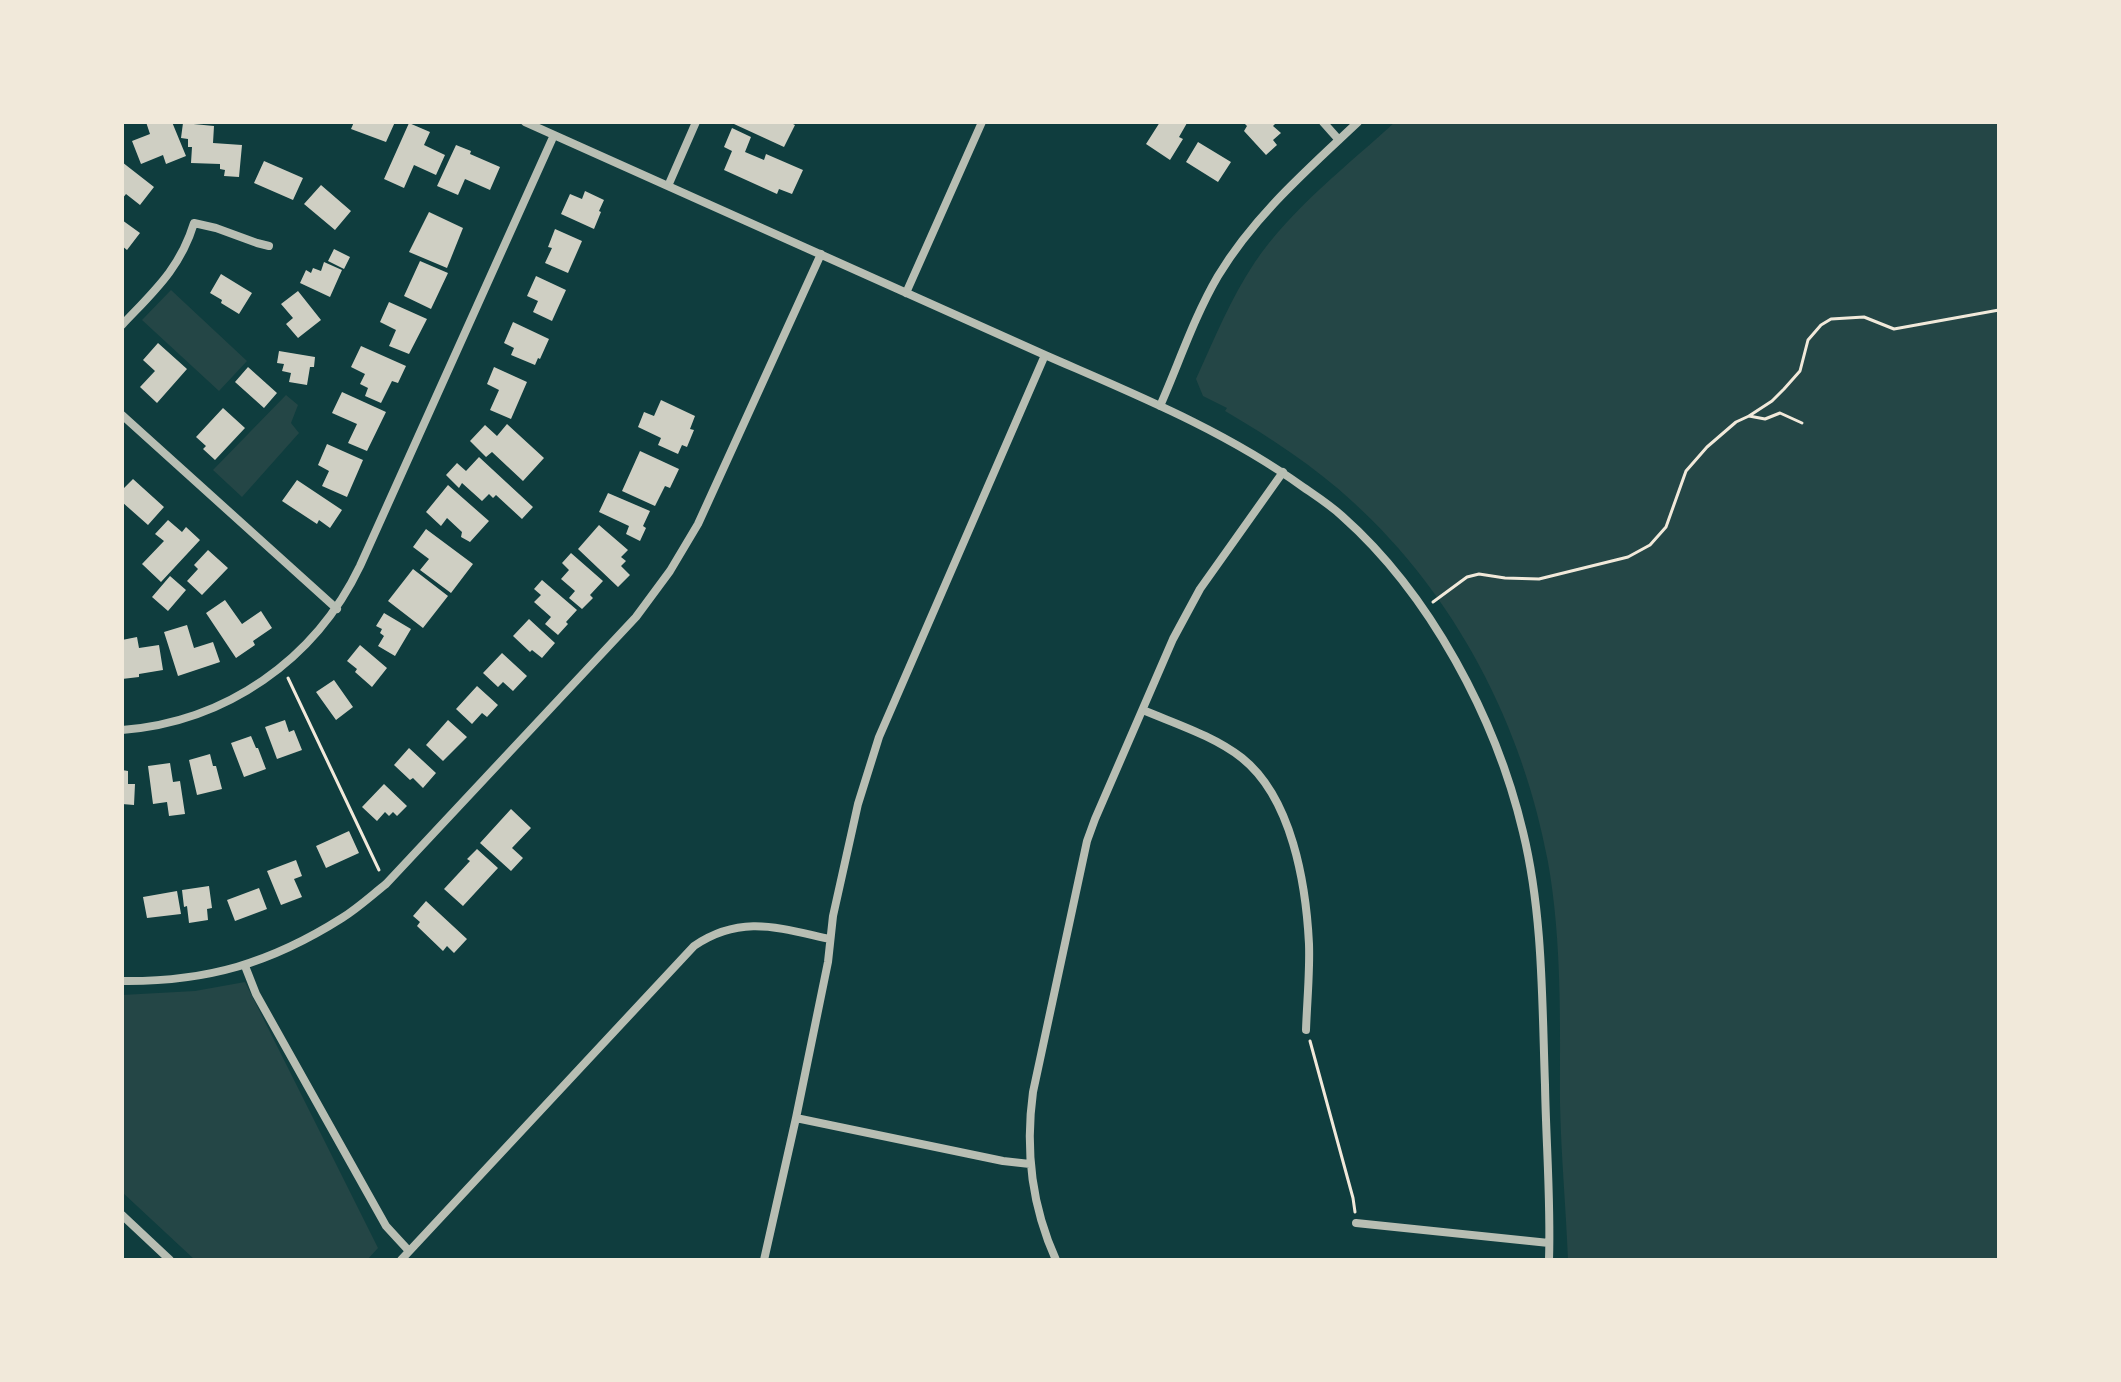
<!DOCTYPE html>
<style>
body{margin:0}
#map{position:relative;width:2121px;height:1382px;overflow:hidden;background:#0f3d3e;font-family:Poppins,sans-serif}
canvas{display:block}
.frame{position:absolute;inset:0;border:124px solid #f1e9da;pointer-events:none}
</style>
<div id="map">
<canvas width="2121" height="1382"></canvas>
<div class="frame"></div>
</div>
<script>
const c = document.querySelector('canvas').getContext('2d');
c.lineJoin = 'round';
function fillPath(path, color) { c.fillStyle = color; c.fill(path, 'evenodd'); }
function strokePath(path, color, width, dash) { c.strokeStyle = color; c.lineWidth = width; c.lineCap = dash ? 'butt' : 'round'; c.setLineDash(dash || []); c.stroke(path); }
fillPath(new Path2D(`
 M1395 122H1999V1260H1568C1566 1208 1561 1155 1560 1103 1560 1023 1562 941 1548 862 1523 726 1456 596 1353 502 1314 466 1271 438 1225 411L1227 408 1203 396 1196 379C1214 339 1231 298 1255 262 1292 208 1347 166 1395 122Z
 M171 290 247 361 219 391 142 320Z
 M286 395 298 405 291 423 299 433 242 497 213 470Z
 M245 982 378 1248 367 1260H195L122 1192V995L195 991Z`), '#244646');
fillPath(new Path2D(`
 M146 122H172L186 156 166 164 163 155 141 164 132 141 150 134Z
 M354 122H395L386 142 351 129Z
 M734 122H789L795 125 784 147 734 124Z
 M1160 122 1187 123 1179 137 1183 139 1170 160 1146 144Z
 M1243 122H1274L1275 124 1273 126 1281 133 1273 140 1277 145 1266 155 1244 131 1247 126Z
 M183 123 214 126 213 143 242 145 239 177 224 176 225 170 220 169V164L191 163 192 147H188V139L181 138Z
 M409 123 430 132 424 145 445 155 436 175 414 165 404 188 384 179Z
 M732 128 751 137 745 152 764 160 766 154 803 170 792 194 779 189 777 194 724 170 732 151 724 147Z
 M1198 142 1231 162 1218 182 1186 162Z
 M456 145 471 151 470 154 500 167 490 190 465 179 458 195 437 186Z
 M264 161 303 178 293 200 254 183Z
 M122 162 154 187 140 205 126 194 122 199Z
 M321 185 351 211 335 230 304 204Z
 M585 191 604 200 599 211 601 212 594 229 561 214 570 194 582 199Z
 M429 212 463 228 447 268 409 252Z
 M122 220 140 233 127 250 122 246Z
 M555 229 582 241 568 273 545 263 552 248 548 247Z
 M334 249 350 257 344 269 328 261Z
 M420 261 448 273 431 309 404 296Z
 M324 262 342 270 330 297 300 283 306 270 311 273 313 268 321 271Z
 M221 274 252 293 239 314 221 303 222 300 210 293Z
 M536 276 566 290 552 321 533 312 538 301 527 296Z
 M298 291 321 320 298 338 286 324 293 318 281 304Z
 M389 302 427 319 409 354 389 346 396 330 380 322Z
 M513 322 549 339 540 359 538 358 535 365 511 355 514 348 504 343Z
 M158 343 187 369 157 403 140 387 155 371 143 360Z
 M361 346 406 366 398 383 392 381 381 403 365 396 368 388 360 384 365 374 351 367Z
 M279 351 315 357 314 367H310L307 385 289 382 291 373 282 371 284 364 277 363Z
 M248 367 277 393 264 408 235 382Z
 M494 367 527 382 511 419 490 410 499 390 487 384Z
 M342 392 386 412 367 451 348 443 357 424 332 413Z
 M661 400 695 416 690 429 694 430 687 447 682 445 678 454 658 445 661 438 638 427 644 412 654 416Z
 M223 408 245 428 215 460 203 449 206 446 196 437Z
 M507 424 544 458 523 481 492 452 486 457 470 441 485 425 497 436Z
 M327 444 363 460 347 497 322 486 329 471 318 465Z
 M640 451 679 469 670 488 665 486 655 506 622 491Z
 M479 457 533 507 522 519 496 495 493 498 489 494 482 501 462 483 459 488 446 475 457 463 466 471Z
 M133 479 164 507 148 525 122 502V490Z
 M297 480 342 510 330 528 319 520 317 524 282 501Z
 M448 485 489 521 470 542 461 537 462 532 447 518 441 526 426 512Z
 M608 493 650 511 643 526 646 528 640 541 626 534 629 526 599 512Z
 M168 520 182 532 186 527 200 540 161 582 142 564 164 541 155 534Z
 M599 525 628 550 621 557 626 561 621 566 630 575 618 587 578 549Z
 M426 529 473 564 451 593 420 570 429 559 413 547Z
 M208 550 228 568 202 595 187 581 198 569 194 565Z
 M571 553 603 581 590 595 593 598 582 609 569 598 575 591 561 579 569 570 562 563Z
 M413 569 448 596 423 628 388 601Z
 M170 576 186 590 168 611 152 597Z
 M542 580 577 610 566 622 568 624 558 635 545 624 551 617 534 602 541 595 534 589Z
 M225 600 242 624 261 611 272 628 253 641 255 645 236 658 206 613Z
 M384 613 411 629 395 656 378 646 384 636 380 633 382 629 376 626Z
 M529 619 555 643 542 658 532 650 530 652 513 636Z
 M187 625 194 648 213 642 220 662 178 676 164 632Z
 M137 637 139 648 159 645 163 670 139 674V677L122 679V640Z
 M360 645 387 668 372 687 355 672 357 669 347 661Z
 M502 653 527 676 513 691 503 682 498 687 483 673Z
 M334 680 353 707 336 720 316 692Z
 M477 686 498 705 487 717 482 713 472 724 456 709Z
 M285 720 289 732 294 730 302 750 277 759 265 727Z
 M448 720 467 737 443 761 426 745Z
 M251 736 256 748H258L266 769 244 777 231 743Z
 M409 748 436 773 423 788 413 778 410 780 394 765Z
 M210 754 213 766H216L222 789 197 795 189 760Z
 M170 763 173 782 180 781 185 814 169 816 167 802 153 804 148 766Z
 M122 770 128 771V784H135L134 805 122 804Z
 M384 784 407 806 397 816 393 812 389 816 385 812 377 821 362 807Z
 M511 809 531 828 512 848 523 858 511 871 480 843Z
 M349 831 359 853 326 868 316 846Z
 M477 849 498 868 463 906 444 889 470 861 467 859Z
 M296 860 302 876 294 879 302 897 281 905 267 871Z
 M209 886 212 908 207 909 208 920 189 923 187 906 184 907 182 890Z
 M259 888 267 909 235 921 227 900Z
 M177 891 181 914 147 918 143 897Z
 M426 901 467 939 454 953 447 946 443 951 417 926 420 922 413 916Z`), '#cfcfc3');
strokePath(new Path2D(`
 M1749 416 1765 419 1780 413 1802 423
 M1433 602 1467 577 1479 574 1505 578 1539 579 1628 557 1650 545 1666 527 1686 471 1707 447 1736 422 1749 416 1772 401 1784 389 1800 371 1808 340 1821 325 1831 319 1864 317 1894 329 1999 310
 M288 678 379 870
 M1310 1041 1353 1198 1355 1212`), '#f1e9da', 3);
strokePath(new Path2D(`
 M525 122 1045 355
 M1323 122 1339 140
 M668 186 696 122
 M906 293 982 122
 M122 325C153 292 180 269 194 223L216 228 257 243 269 246
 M1160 406C1179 363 1194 317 1218 276 1254 216 1307 170 1358 122
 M122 415 337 609
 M1143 710C1176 724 1214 736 1242 758 1292 798 1306 884 1309 944 1310 972 1307 1001 1306 1030
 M122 730C226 722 315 660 360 566L554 135
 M245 966 256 994 386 1226 409 1251
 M122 981C207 982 271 963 342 918 358 908 372 895 386 884L636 617 670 571 698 524 821 254
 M796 1118 1003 1161 1030 1164
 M122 1215 170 1260
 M1356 1223 1549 1243
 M401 1260 694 946C741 914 779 928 830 939
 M764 1260 796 1118 828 962 833 916 858 804 879 737 1045 355C1134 394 1224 430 1303 487 1316 496 1330 505 1342 516 1430 594 1496 718 1523 832 1543 914 1542 1001 1545 1085 1546 1143 1551 1202 1549 1260
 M1056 1260C1032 1207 1025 1150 1033 1092L1087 841 1095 819 1173 639 1200 589 1283 472`), '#b8beb3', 8);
</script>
